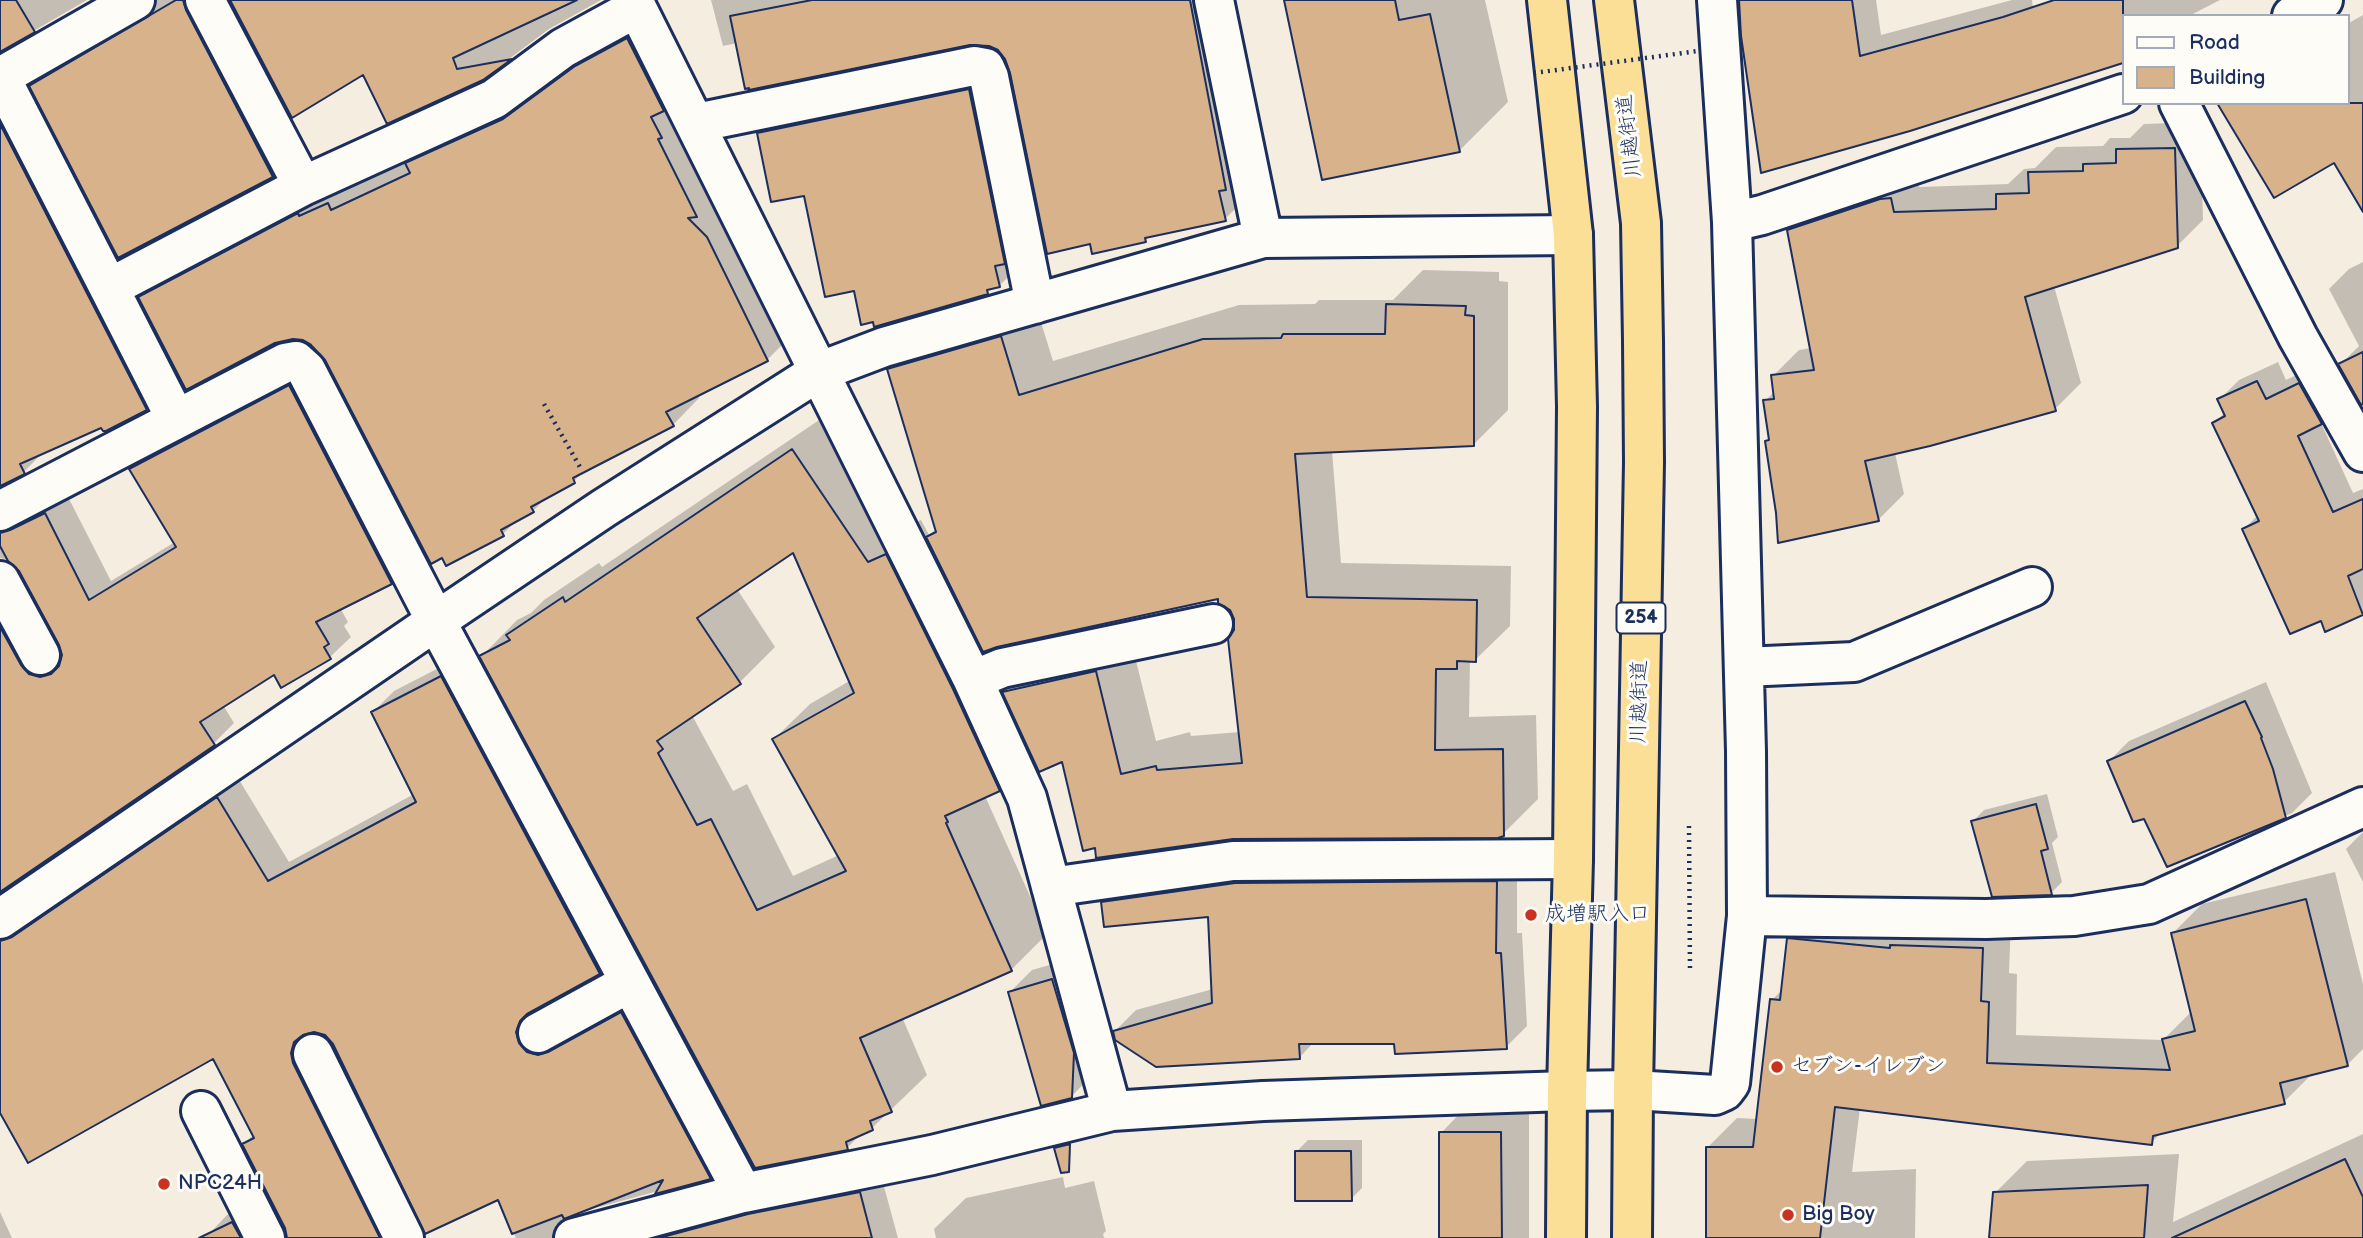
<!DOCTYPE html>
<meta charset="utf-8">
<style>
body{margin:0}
#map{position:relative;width:2363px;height:1238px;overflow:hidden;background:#f6ede1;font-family:"Balsamiq Sans",sans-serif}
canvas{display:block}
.legend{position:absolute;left:2122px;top:14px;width:228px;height:91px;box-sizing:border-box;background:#fdfcf7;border:2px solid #a3aaba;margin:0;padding:9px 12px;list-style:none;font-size:21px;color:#1b2f5e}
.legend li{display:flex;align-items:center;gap:14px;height:35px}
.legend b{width:35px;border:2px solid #a3aaba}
</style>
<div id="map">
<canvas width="2363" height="1238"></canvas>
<ul class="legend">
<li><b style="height:9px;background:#fdfcf7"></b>Road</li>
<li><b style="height:19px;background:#d8b28a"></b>Building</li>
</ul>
</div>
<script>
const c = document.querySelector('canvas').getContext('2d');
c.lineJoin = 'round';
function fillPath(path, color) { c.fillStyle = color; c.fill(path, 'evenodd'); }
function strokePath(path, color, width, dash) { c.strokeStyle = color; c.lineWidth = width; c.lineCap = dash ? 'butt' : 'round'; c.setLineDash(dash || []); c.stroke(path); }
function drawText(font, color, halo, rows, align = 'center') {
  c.font = font + ' "Balsamiq Sans","Klee One",sans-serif'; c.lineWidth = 6; c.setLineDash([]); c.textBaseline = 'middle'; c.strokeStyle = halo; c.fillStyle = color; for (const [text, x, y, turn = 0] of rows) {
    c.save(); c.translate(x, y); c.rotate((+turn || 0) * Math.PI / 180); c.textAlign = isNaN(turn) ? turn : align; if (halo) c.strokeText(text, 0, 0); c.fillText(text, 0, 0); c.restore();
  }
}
fillPath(new Path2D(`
 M0 0H87L6 47 3 57 167 388 146 409 102 425 44 451 24 472 0 484Z
 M157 0H209L292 156 272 175 119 256 32 86 51 67 156 6Z
 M232 0H601L549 29 482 79 364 73Z
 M711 0H1219L1249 195 1225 219 1151 235 1145 241 1091 242 1000 50 990 45 737 43 723 46Z
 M1286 0H1485L1508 102 1459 151Z
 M1741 0H1876L1881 35 2012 0H2032L2041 73 1910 129Z
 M2080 0H2220L2189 16H2123V61L2085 74Z
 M654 12 794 333 767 360 698 394 699 398 673 425 587 468 574 481 549 495 533 511 517 520 503 534 312 343 303 338 140 298 167 271 355 177 358 185 412 159 434 137Z
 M2363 15V209L2347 103V24Z
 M988 71 1018 267 999 286 993 287 987 293 856 289 805 194 759 133 779 114Z
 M2200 122 2203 220 2177 246 2054 286 2081 383 2055 409 1895 453 1904 494 1878 520 1767 441 1771 438 1765 401 1775 391 1773 376 1799 350 1811 348 1789 230 1815 204 1917 173 1919 187 2008 184 2024 169 2035 168 2056 147 2103 146 2110 138H2130L2144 124Z
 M2363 262V402L2341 364 2359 346 2329 289 2349 269Z
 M1423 270 1499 272V281L1508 282V410L1474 444 1332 451 1341 563 1511 566 1510 626 1475 660H1470L1469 717 1536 715 1538 799 1503 834 1233 837 1096 846 1063 759 1033 755 999 789 985 796 1047 934 1011 970 902 1017 927 1075 872 1128 862 1133 847 1148 482 656 517 620 531 613 544 600 599 563 602 567 828 414 904 527 921 520 929 535 937 528 889 370 923 335 1035 303 1053 361 1239 305 1315 304 1319 300H1393ZM794 551 851 680 810 704 774 739 839 855 793 876 747 784 733 791 693 717 697 712 740 682 775 647 737 589ZM1220 597 1231 609 1236 618 1240 732 1191 736 1190 732 1156 741 1130 637 1039 657 1005 691 986 649Z
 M2278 362 2286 380 2319 364 2341 403 2321 423 2353 493 2363 489V613L2326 629 2322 618 2244 529 2258 515 2214 424 2225 412 2219 400 2239 380Z
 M310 366 412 561 391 582 340 608 348 622 344 626 351 637 330 657 282 686 275 673 223 705 234 723 213 744 0 890V566L50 654 64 656 61 645 20 569 12 561 0 558V497L66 493 111 581 175 542 131 469 151 448Z
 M462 656 620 952 599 972 537 1006 539 1022 642 993 730 1157 710 1177 573 1214V1222L588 1238H516L499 1197 327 1035 312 1031 314 1042 399 1238H288L286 1228 244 1144 254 1134 214 1057 0 1110V904L238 778 289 862 414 794 373 712 394 691Z
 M2266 682 2312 793 2292 813 2167 865 2145 816 2109 761 2129 741Z
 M2047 794 2058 837 2052 843 2062 882 2051 893 1973 821 1984 810Z
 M2363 832V882L2346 849Z
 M1517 861V933H1522L1527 1026 1506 1047 1396 1042H1314L1299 1058 1115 1031 1136 1010 1213 989 1209 915 1103 903 1124 882Z
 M2335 872 2363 984V1049L2347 1065 2313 1073 2284 1102 2163 1131 2151 1143 1860 1108 1852 1172 1916 1169 1915 1238H1708V1147L1737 1118 1758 1119 1772 1000 1783 989 1788 939 1817 910 2011 920 2009 973 2017 974 2016 1035 2163 1040 2192 1011 2173 933 2202 904Z
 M1074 958 1093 1074 1071 1097 1010 992 1032 970Z
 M1469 1104H1529V1238H1441V1133Z
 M2363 1134V1238H1991L1995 1193 2027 1161 2179 1154 2173 1222Z
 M1308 1140H1362V1188L1351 1199 1297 1151Z
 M880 1172 898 1238H606Z
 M1063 1177 1065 1188 1094 1181 1106 1231 1103 1234 1104 1238H936L934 1229 966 1198Z
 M253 1202 280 1238H208L207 1236 227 1215Z
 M0 1212 12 1238H0Z`), '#0003');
const building = new Path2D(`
 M0 0H16L35 32 0 52Z
 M176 0H183L186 10 273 177 118 258 29 86Z
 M230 0H577L453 58 457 69 512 59 483 80 387 124 363 75 292 118Z
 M812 0H1190L1226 190 1219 191 1226 221 1145 238 1146 242 1092 254 1090 244 1047 254 1010 73 1005 59 998 50 989 46 970 45 749 90V88L745 89 730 16Z
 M1284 0H1395L1399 20 1430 14 1460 152 1322 180Z
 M1739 0H1852L1860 56 2003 17 2054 0H2123V63L1910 131 1761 173 1741 36Z
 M627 38 664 111 651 117 662 138 658 139 697 217 688 218 707 237 768 361 666 412 674 426 573 478 575 483 531 507 534 512 501 530 504 536 446 566 442 558 431 564 325 360 310 344 303 340 293 339 275 343 186 390 138 297 298 213 299 216 328 203 331 210 410 173 405 163 503 119 575 66Z
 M969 89 1005 264 995 266 1000 287 987 290 988 294 874 327 873 322 861 325 854 291 825 297 804 196 771 202 757 133Z
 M2217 103H2363V212L2334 163 2274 198Z
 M0 124 147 410 106 431H103L101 428 20 464 25 474 0 486Z
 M2175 148 2178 248 2025 297 2056 411 1930 446 1865 461 1879 521 1778 543 1776 513 1765 441 1769 440 1763 400 1774 399 1771 375 1814 370 1787 230 1880 199 1891 198 1894 212 1996 209V194L2029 193 2028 172 2083 171V164L2116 163V149Z
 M1386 304 1466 306 1465 315 1474 316V446L1295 454 1307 597 1477 600 1476 662 1457 661V669H1436L1435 750 1503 749 1504 836 1498 838 1233 839 1096 858 1095 848 1083 851 1062 762 1039 772 1002 692 1096 671 1121 774 1156 766 1157 770 1242 763 1228 639 1234 630V619L1230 610 1218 603V599L997 647 983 652 926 537 936 532 887 369 1001 336 1019 395 1203 339 1281 338 1283 334H1385Z
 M2363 352V404L2361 405 2338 364Z
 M2257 381 2266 399 2299 383 2322 424 2298 436 2333 512 2363 499V569L2348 576 2363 615 2325 632 2321 621 2290 634 2242 529 2259 521 2212 423 2225 416 2217 399Z
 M289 385 392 584 316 622 329 644 324 647 331 659 281 688 274 675 200 722 215 745 0 892V627L21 665 29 674 40 677 51 674 59 666 62 655 59 645 19 571 8 561 0 546V533L10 530 45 513 89 600 176 547 129 469Z
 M792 449 868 562 886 554 953 689 1000 791 945 816 948 822 946 823 1012 971 860 1038 892 1112 870 1121 873 1130 846 1142 848 1150 755 1168 479 656 510 640 506 635 563 597 565 602ZM793 553 854 693 772 739 846 871 757 910 711 819 697 825 658 753 663 749 657 741 741 684 697 618Z
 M441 676 600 974 527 1014 520 1021 516 1032 519 1043 527 1052 538 1055 548 1052 621 1012 711 1179 655 1194 663 1180 564 1219 562 1215 512 1234 498 1200 425 1234 333 1044 325 1035 314 1032 303 1035 294 1042 291 1053 293 1063 380 1238H287L285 1228 242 1144 254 1138 213 1059 28 1163 0 1113V941L12 937 217 797 268 881 416 802 371 712Z
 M2245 701 2262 737 2261 738 2273 769 2286 818 2167 867 2144 819 2133 822 2107 761Z
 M2036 804 2048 849 2041 851 2052 895 1992 897 1971 821Z
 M1497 881 1496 953H1501L1507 1049 1395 1054 1394 1044H1299L1300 1059 1156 1067 1115 1040 1113 1031 1212 1003 1208 917 1104 927 1101 902 1235 883Z
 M2306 899 2348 1066 2280 1083 2285 1104 2153 1136 2152 1145 1835 1107 1820 1238H1706V1147H1753L1770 999 1780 1000 1787 938 1890 948V945L1983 948 1981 1001 1989 1002 1987 1063 2170 1070 2162 1039 2195 1031 2171 933Z
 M1052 979 1074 1053 1072 1098 1041 1106 1008 992Z
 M1439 1132H1501L1502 1238H1439Z
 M1070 1144 1069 1172 1061 1173 1054 1148Z
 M1295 1151H1351L1352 1201H1295Z
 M2345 1159 2363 1197V1238H2172Z
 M2148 1185 2144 1238H1989L1993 1192Z
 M860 1192 872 1238H659L748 1214Z
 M232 1222 241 1238H199Z`);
fillPath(building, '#d8b28a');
strokePath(building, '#1b2f5e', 2);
const minor = new Path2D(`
 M205 0 303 186
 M633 0 973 680 1027 798 1112 1111
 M1214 0 1263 238
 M2292 16 2323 0
 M2179 103 2298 337 2363 452
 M696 123 974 66 985 68 989 77 1035 304
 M1732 222 1762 215 2123 94
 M109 288 5 86V79L9 72 135 0
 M176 419 109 288 303 186 494 99 563 48 636 8
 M0 511 285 363 296 361 306 370 436 621 0 919
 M0 581 40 655
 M1744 667 1854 662 2032 587
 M973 680 1002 668 1213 624
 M1051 887 1233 861 1573 859
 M1747 916 1986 919 2074 916 2149 904 2363 807
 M538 1033 629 983
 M313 1054 404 1238
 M201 1111 265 1238
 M743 1193 436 621 604 508 818 372 884 347 1263 238 1573 235
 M574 1238 743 1193 932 1155 1112 1111 1263 1101 1567 1091 1633 1090 1715 1095 1724 1091 1730 1083 1747 916 1746 751 1732 222 1717 0`);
const highway = new Path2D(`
 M1547 0 1573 235 1577 407 1573 859 1567 1091 1566 1238
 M1614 0 1641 223 1643 341 1644 462 1633 1090 1632 1238`);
strokePath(minor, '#1b2f5e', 44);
strokePath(highway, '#1b2f5e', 44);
strokePath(new Path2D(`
 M544 404 580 467
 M1689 826 1690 971`), '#1b2f5e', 4.5, [2, 5]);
strokePath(minor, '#fdfcf7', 38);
strokePath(highway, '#fbdf96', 38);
strokePath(new Path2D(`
 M1534 73 1698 51`), '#1b2f5e', 4.5, [2, 5]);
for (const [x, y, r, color] of [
 [1531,915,7,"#c8321e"],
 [1777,1067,7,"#c8321e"],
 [164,1184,7,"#c8321e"],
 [1788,1215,7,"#c8321e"]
]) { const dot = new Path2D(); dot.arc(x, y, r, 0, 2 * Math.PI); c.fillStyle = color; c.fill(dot); strokePath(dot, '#fdfcf7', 2.5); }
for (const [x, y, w] of [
 [1641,618,49]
]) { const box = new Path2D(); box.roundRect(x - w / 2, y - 15.5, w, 31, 5); c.fillStyle = '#fdfcf7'; c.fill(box); strokePath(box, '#1b2f5e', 2); }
drawText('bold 19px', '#1b2f5e', null, [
 ["254",1641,618]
]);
drawText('21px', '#1b2f5e', '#fdfcf7', [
 ["川越街道",1630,136,-97],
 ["川越街道",1640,702,-89]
]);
drawText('21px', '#1b2f5e', '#fdfcf7', [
 ["成増駅入口",1545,915],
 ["セブン-イレブン",1791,1067],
 ["NPC24H",178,1184],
 ["Big Boy",1802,1215]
], 'left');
</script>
